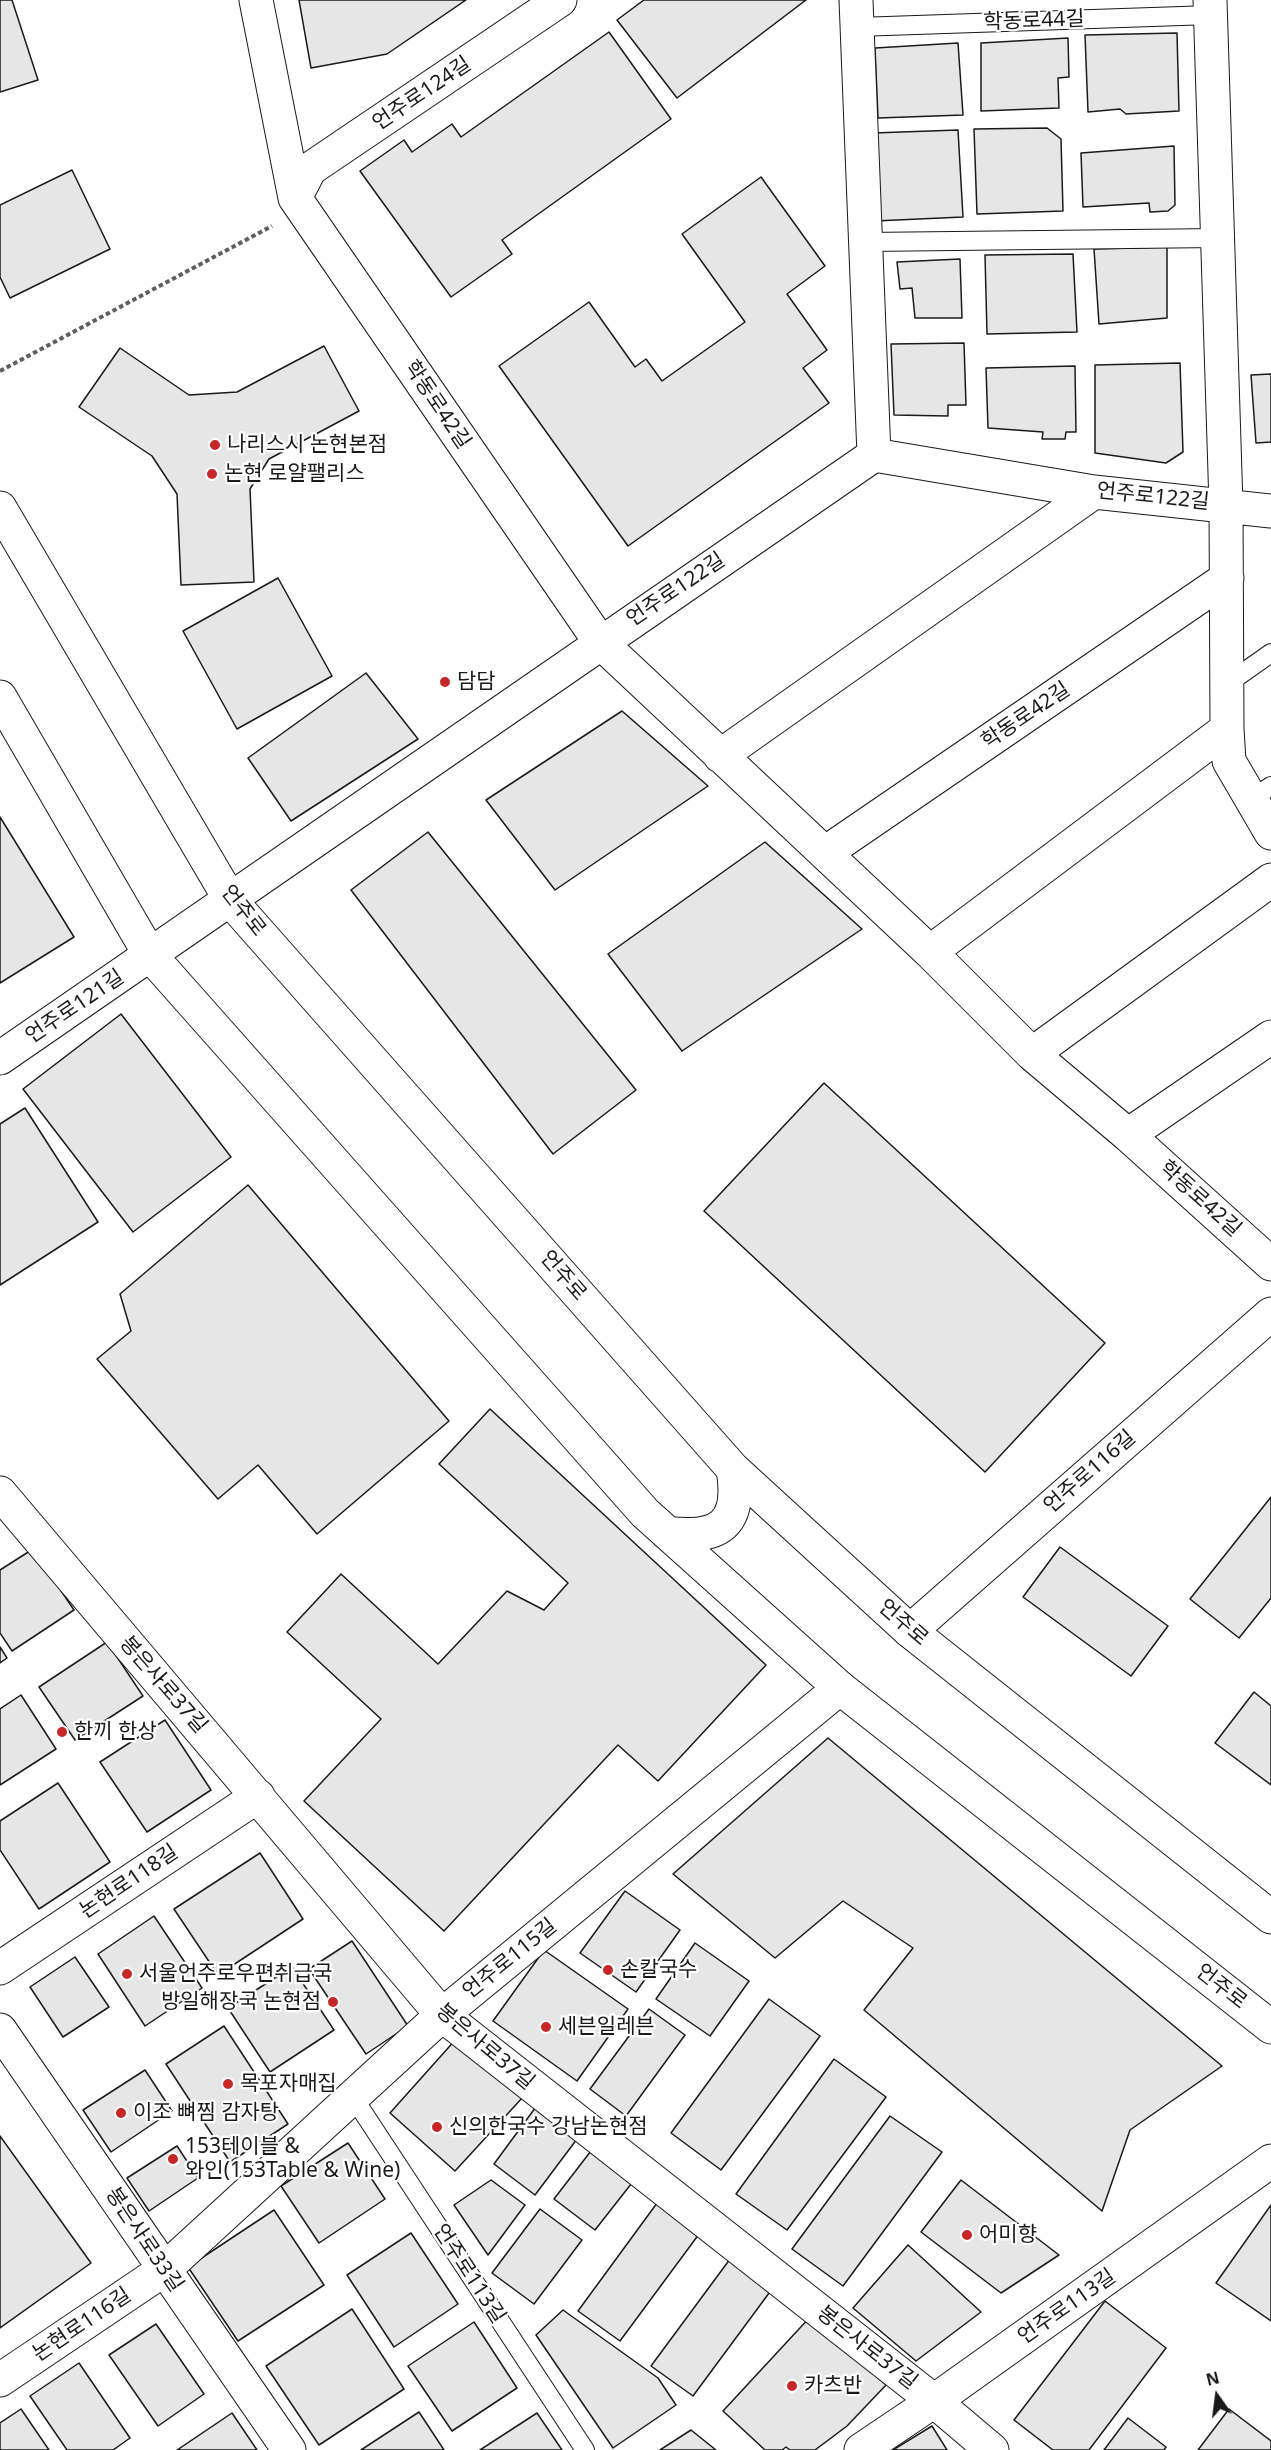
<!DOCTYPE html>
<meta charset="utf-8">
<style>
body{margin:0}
#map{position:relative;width:1271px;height:2450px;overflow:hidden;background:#fff;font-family:"Noto Sans",sans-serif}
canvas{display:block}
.north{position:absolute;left:1187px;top:2366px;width:60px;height:60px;-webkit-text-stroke:4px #fff;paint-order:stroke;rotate:346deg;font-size:16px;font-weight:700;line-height:24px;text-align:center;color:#1a1a1a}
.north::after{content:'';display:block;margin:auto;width:21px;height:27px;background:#1a1a1a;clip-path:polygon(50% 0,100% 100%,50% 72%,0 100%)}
</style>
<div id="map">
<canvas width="1271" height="2450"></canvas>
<div class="north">N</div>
</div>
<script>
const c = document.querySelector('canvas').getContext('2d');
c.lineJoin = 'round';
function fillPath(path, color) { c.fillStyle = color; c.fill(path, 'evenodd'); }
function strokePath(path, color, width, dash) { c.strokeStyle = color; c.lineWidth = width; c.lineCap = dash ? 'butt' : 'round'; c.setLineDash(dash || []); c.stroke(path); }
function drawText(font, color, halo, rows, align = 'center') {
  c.font = font + ' "Noto Sans","Noto Sans KR",sans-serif'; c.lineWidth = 4.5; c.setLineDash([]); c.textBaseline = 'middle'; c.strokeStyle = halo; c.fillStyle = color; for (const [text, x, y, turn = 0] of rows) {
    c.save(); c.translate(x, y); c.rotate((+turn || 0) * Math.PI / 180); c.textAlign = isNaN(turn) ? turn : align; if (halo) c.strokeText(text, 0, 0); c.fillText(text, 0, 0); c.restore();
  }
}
const building = new Path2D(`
 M0 0H12L38 80 0 92Z
 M299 0H466L387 54 311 68Z
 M644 0H806L677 98 617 20Z
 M609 32 671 119 502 240 512 254 451 297 360 171 404 140 412 152 452 124 461 137Z
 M1177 33 1179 111 1126 114 1120 109 1088 112 1085 35Z
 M1068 38 1069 77 1058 78 1059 108 981 111V43Z
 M958 43 963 115 878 118 875 48Z
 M1047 128 1061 139 1063 211 977 214 974 129Z
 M958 130 963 217 875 221 873 133Z
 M1174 146 1175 205 1168 211 1150 212 1149 203 1083 207 1081 153Z
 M72 170 110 249 10 298 0 277V205Z
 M761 177 825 266 787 294 827 350 803 368 829 403 628 546 499 366 589 302 635 367 646 359 662 381 745 322 682 234Z
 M1167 247V318L1099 324 1094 249Z
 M1073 254 1077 332 987 334 985 255Z
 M960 259 962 318H915L912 288 900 289 897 262Z
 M964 343 966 405H948V416L894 415 891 344Z
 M324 346 359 411 269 459 250 489 254 582 181 585 177 494 152 456 79 407 120 348 189 395 237 392Z
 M1180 363 1183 452 1166 463 1095 453V365Z
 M1075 366 1076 432H1066L1065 439H1042L1043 432 988 428 986 368Z
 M1271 374V442L1256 443 1251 375Z
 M278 578 332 676 237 729 183 631Z
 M366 673 418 739 291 821 248 758Z
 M622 711 708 786 555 890 486 800Z
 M0 817 74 937 0 983Z
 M428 832 636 1090 553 1154 351 890Z
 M765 842 862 929 682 1051 608 954Z
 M121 1014 231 1157 133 1232 23 1089Z
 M824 1083 1105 1343 985 1472 704 1211Z
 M25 1108 98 1222 0 1285V1124Z
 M248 1185 449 1421 317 1534 258 1465 218 1499 97 1359 131 1331 120 1294Z
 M490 1409 766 1665 658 1781 618 1745 444 1931 304 1801 381 1719 287 1632 341 1574 438 1664 507 1591 544 1610 568 1583 439 1464Z
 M1271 1497V1598L1239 1638 1190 1599Z
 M1060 1547 1168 1626 1131 1676 1023 1597Z
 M33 1549 74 1610 12 1651 0 1633V1570Z
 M107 1642 143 1696 75 1740 39 1687Z
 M0 1647 7 1658 0 1663Z
 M1254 1692 1271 1706V1785L1215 1743Z
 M21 1695 56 1749 0 1785V1709Z
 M165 1720 211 1790 147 1832 100 1762Z
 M828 1738 1222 2066 1130 2130 1102 2211 864 2010 913 1948 843 1901 775 1958 673 1874Z
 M58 1783 110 1862 39 1909 0 1850V1821Z
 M260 1853 303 1919 218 1975 174 1909Z
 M625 1891 680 1930 636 1992 580 1953Z
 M154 1916 202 1988 145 2026 98 1954Z
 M352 1941 408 2026 366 2054 309 1969Z
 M695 1943 749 1981 710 2036 656 1999Z
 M544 1950 628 2009 577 2081 493 2021Z
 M75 1957 109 2007 63 2037 30 1987Z
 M292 1967 334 2030 270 2072 228 2008Z
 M769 1999 820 2036 721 2170 671 2133Z
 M649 2009 685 2035 626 2116 590 2089Z
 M224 2026 288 2124 230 2162 166 2064Z
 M457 2038 523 2097 455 2171 390 2113Z
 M834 2059 886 2097 787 2230 736 2194Z
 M145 2070 172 2111 111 2152 83 2110Z
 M541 2100 583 2131 535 2195 494 2164Z
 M890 2116 942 2152 843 2286 792 2249Z
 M0 2136 91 2263 0 2328Z
 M348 2143 385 2199 319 2243 281 2186Z
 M177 2146 198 2178 149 2211 127 2178Z
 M594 2147 635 2179 595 2230 554 2199Z
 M491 2180 525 2205 488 2255 454 2205Z
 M961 2180 1059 2255 1001 2293 921 2232Z
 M660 2199 702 2230 620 2341 578 2311Z
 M1271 2205V2321L1216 2283Z
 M540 2209 582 2240 534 2304 492 2273Z
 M274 2210 324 2285 238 2341 188 2267Z
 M411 2233 458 2304 394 2347 347 2275Z
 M908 2245 981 2312 916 2361 853 2308Z
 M733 2255 775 2285 693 2396 651 2366Z
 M1105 2301 1166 2348 1089 2450H1053L1014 2420Z
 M352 2309 404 2389 319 2445 266 2366Z
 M563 2310 658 2378 676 2405 613 2448 536 2335Z
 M811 2316 886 2385 847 2426 815 2450H790L786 2447 782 2450H765L723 2411Z
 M474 2322 517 2388 452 2431 408 2366Z
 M156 2324 204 2394 158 2426 109 2355Z
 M79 2363 130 2438 113 2450H67L30 2396Z
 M21 2409 49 2450H0V2423Z
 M1229 2409 1271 2441V2450H1198Z
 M419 2412 444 2450H361Z
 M232 2413 257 2450H177Z
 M537 2413 562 2450H480Z
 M1128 2418 1166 2447 1164 2450H1104Z
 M932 2426 947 2450H893Z
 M691 2430 716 2450H660Z`);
fillPath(building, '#e6e6e6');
strokePath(building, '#1a1a1a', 1.5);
const service = new Path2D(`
 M857 27 1211 15
 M865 242 1218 238
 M1227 684 1271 653
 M1251 799 1271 786
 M353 2097 585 2450`);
const minor = new Path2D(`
 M256 0 295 198 600 642 930 952 1032 1054 1128 1135 1271 1264
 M856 0 874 455
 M1210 0 1226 505 1227 729 1229 761 1271 833
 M295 198 310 169 560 0
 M720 756 1094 492
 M825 853 1227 578
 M930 952 1227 729
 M1032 1054 1271 880
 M0 1058 874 455 1094 492 1271 511
 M1128 1135 1271 1037
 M0 1493 442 2015 934 2401 992 2450
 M910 1631 1271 1314
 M0 1968 258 1796
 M0 2030 289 2450
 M0 2380 165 2269 442 2015 840 1688
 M861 2450 934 2401 1271 2161`);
const primary = new Path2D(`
 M0 508 231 901 733 1469 910 1631 1271 1917
 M0 697 150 955 645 1513 840 1688 1271 2027
 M667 1533C720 1540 742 1524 733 1469`);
strokePath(service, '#1a1a1a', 20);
strokePath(minor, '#1a1a1a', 35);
strokePath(primary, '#1a1a1a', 35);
strokePath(new Path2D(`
 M0 371 272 226`), '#5f5f5f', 4, [4.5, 3]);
strokePath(service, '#fff', 18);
strokePath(minor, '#fff', 33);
strokePath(primary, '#fff', 33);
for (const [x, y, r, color] of [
 [215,445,6,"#c62828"],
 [212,474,6,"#c62828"],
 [445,682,6,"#c62828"],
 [62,1732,6,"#c62828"],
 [608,1970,6,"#c62828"],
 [127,1974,6,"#c62828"],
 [333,2002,6,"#c62828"],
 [546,2027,6,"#c62828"],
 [228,2084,6,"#c62828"],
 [121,2113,6,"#c62828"],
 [437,2127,6,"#c62828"],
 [173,2159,6,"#c62828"],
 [967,2235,6,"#c62828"],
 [792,2386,6,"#c62828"]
]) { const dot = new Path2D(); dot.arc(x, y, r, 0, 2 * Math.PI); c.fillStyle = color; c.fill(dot); strokePath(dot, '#fff', 2); }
drawText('21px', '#1a1a1a', '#fff', [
 ["학동로44길",1034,21,-2],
 ["언주로124길",422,94,-34],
 ["학동로42길",437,405,56],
 ["언주로122길",1153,497,6],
 ["언주로122길",676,590,-34],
 ["학동로42길",1026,716,-34],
 ["언주로",243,911,52],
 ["언주로121길",75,1007,-34],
 ["학동로42길",1200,1199,42],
 ["언주로",563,1276,49],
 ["언주로116길",1090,1472,-41],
 ["언주로",903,1623,41],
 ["봉은사로37길",163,1685,49],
 ["논현로118길",129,1882,-34],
 ["언주로115길",510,1959,-39],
 ["언주로",1221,1987,38],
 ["봉은사로37길",485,2047,40],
 ["봉은사로33길",144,2240,56],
 ["언주로113길",469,2274,57],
 ["언주로113길",1067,2307,-35],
 ["논현로116길",82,2325,-34],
 ["봉은사로37길",867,2348,38]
]);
drawText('21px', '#1a1a1a', '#fff', [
 ["나리스시 논현본점",227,445],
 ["논현 로얄팰리스",224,474],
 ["담담",457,682],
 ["한끼 한상",74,1732],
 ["손칼국수",620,1970],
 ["서울언주로우편취급국",139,1974],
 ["방일해장국 논현점",321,2002,"right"],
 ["세븐일레븐",558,2027],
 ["목포자매집",240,2084],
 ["이조 뼈찜 감자탕",133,2113],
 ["신의한국수 강남논현점",449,2127],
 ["153테이블 &",185,2147],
 ["와인(153Table & Wine)",185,2171],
 ["어미향",979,2235],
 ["카츠반",804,2386]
], 'left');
</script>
